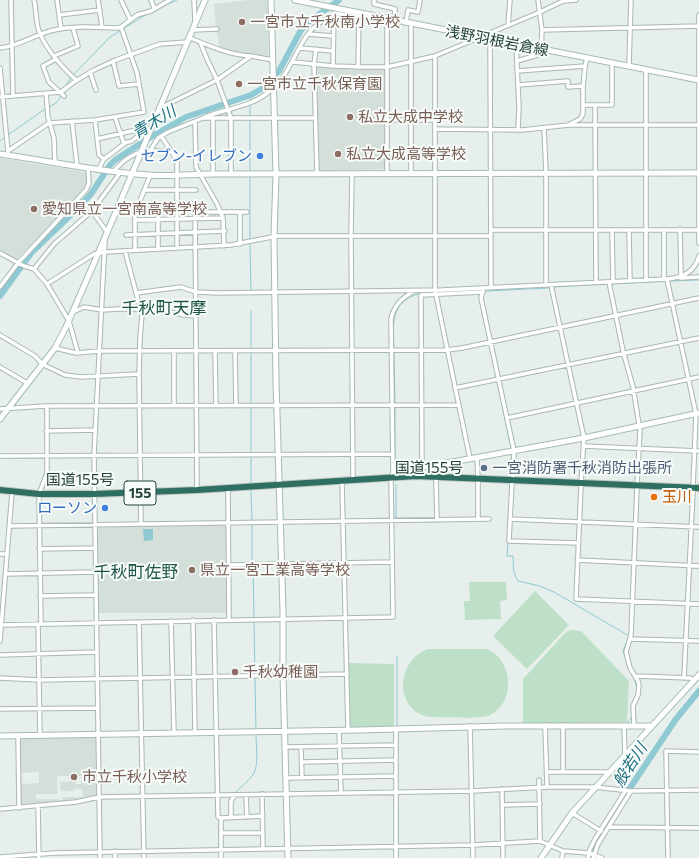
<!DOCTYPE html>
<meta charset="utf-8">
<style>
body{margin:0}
canvas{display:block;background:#e6efeb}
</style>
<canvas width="699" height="858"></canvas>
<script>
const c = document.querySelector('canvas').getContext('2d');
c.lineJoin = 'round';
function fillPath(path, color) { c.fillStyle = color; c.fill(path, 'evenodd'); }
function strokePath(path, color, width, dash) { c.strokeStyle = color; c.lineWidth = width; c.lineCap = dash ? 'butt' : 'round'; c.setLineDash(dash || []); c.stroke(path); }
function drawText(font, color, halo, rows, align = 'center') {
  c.font = font + ' Commissioner,"Noto Sans JP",sans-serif'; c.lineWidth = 4; c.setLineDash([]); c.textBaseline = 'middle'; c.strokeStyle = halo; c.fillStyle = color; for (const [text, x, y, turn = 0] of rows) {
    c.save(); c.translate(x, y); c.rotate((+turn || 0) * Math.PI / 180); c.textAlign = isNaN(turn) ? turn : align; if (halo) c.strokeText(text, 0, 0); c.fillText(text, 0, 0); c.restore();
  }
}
fillPath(new Path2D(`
 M248 0H267L268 15V57L240 53 220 49 216 29 214 4Z
 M315 66 357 70 385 69 386 169 317 171Z
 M0 158 85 172 86 176 88 177V183L85 190 16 260 0 251Z
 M224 524 227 528V613H98L97 611 96 526Z
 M96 737V795L76 800 62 802 22 804 21 802 20 742 22 739ZM39 772V783L22 784 21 773ZM57 776H92V781H81V784H76V781L60 782 61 791H74V789H82L83 797H62V800H60L59 799H36V794H57Z`), '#d4dfda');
fillPath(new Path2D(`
 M469 582H506L507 600 500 601 501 619 465 620 464 601H470Z
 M535 591 569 625 527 669 493 636Z
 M571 630 581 631 629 681 627 722 523 724V679L566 632Z
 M428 649H487C513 659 517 704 488 716 480 719 441 717 430 717 393 711 396 660 428 649Z
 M349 663 394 664V726L349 727Z`), '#bfe0c8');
fillPath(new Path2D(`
 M143 529H153V540L144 541Z`), '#8ec9d4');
strokePath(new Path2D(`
 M159 8 177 0
 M73 75 110 37 147 14
 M65 87 71 77
 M250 101 251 95
 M250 104V116
 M48 108 56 103 62 95
 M250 120V171
 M8 135 45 109
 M0 141 6 136
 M250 177V240
 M250 244 251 290
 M688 276 695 269 699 262
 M670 281 699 280
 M612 284 666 281
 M554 287 608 284
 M486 291 549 288
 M251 311V348
 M394 348C393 324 390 301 419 294
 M251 352V404
 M394 352 395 404
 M497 381 511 448
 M395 407V468
 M251 408V453
 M251 457V483
 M396 485V518
 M251 490 252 521
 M252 524V563
 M508 543 507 556H513C513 564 513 574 518 581L540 586 554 592 629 636
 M253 567 254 618
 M254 621 255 674
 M626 660 623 651 627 641
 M255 678 256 729
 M634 678 637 688
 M634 699 637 693
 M628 722 632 716
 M397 725V656
 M236 792C242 786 250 780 254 773 259 762 256 746 256 735
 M398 807V844
 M219 821V848
 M398 848V858
 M219 852V855`), '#8ec9d4', 1);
strokePath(new Path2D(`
 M0 296 32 252 76 210 91 194 110 165 115 160 149 138 186 117 251 95 263 88 279 71 301 30 310 21 339 0
 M622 803 630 788 676 719 699 691
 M591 858 595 847 600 840`), '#8ec9d4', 6);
const street = new Path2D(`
 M11 0 13 96
 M34 0C36 9 36 19 38 28 44 48 61 66 76 80
 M57 0 61 29
 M98 0 102 27
 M121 0 130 19
 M151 0 154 8
 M194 0 195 22
 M374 0V4L395 9 394 20
 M59 15 100 10
 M699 15V243
 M387 19V173
 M406 23 408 10 418 12 420 0
 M508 25 510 0
 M193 30 217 29
 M542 30 699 26
 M308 34 333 36
 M190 38C210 46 229 55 251 56
 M490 39 491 288
 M200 42 207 59 217 80 231 118V174
 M516 44 519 107 518 129
 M0 48C18 46 33 36 50 31 72 25 96 27 118 28L121 27
 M300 48 333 51
 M316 49 314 64 317 174
 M54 56 78 46 73 28
 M435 56V290L470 459
 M56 59 43 66 49 82 64 96
 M113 61 119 86 139 84
 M517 61 541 54 542 30 538 0
 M293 62 333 66 364 67H387L409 62 435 56 540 12 563 1 576 0
 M333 66 334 13
 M629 66 631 0
 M358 67 359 17
 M0 68 8 152
 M646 70V280
 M517 71 585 66
 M90 72 96 90
 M518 85 568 81V87L583 86
 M46 93 48 117 54 138 55 163
 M0 97 61 92 74 82 94 70 116 60 160 44 188 42
 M583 105H612V63
 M595 105 596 282
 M160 108 217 80 251 56 273 60
 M205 117C225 109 249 107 266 94 290 76 292 56 308 34 314 25 325 19 334 13L365 18 369 15
 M213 118V174
 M95 120 99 155 104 159 124 144 115 117
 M387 120H435
 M72 121 77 166
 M195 122 196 167 217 204 223 218 224 246
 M570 124 580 119 583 114V88L585 66 587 58
 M544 128 546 173V285
 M435 129 522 130 569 125H698
 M161 136 177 160V247
 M97 139 145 128 150 130
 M124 143 132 141 146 129
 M8 151 49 123 95 120 144 112 137 73 121 27 137 15 151 11 170 0
 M150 151H171
 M98 170 104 159
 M113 172C123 160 135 151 150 151L158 138 168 132 203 118H315
 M411 173V24
 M352 174 351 236 353 479
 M144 190H196
 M139 204H195L197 490
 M92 211 107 232
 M196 212H247
 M240 212V244
 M135 220 223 218
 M680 229 681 277
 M491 230H699
 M612 230 613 281
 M629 230 630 281
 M664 230V279
 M126 235 225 231
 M158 249V205
 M135 250V213L150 176
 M125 251 142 315 140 338 139 374 141 524
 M0 253 24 266 34 269 47 284 69 321 78 353
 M34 269 54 244 92 211 120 173
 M680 278 699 277
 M667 279 696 414 693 488
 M609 282 623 351 633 387 640 431 637 485
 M47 284 94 254 105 252 231 245 277 236H491
 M551 285 584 438 581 483
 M0 287 18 263 86 190 89 183 88 168
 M483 291 481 298 514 451 513 480
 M136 293 181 287 196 292 218 293 442 290 667 279C682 278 695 272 699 256
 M73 312 84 307 102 310 119 309H155L184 315 196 316
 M0 335 35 356 42 364 65 375 81 377 139 374
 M55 348 76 353 100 351 447 350 462 348 699 298
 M215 351 216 406
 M235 351 236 406
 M0 367 27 383
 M455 388 699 338
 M174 406V351
 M0 409 45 406 459 405
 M507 418 699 377
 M46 431 95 430
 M583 446 699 451
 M0 456 393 454
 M477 458 478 478
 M422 467 421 295 483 292
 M393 473 391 319C394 305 402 298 414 291
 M436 480 437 520
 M478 481V519
 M342 483 348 730
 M512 483 509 541 578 543
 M581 486 576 599 699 604
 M228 488 229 620
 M510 519 699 527
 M10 526 489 519
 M39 549 94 548
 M0 554H7
 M577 560 699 566
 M228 565 391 562
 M6 574 95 572
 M40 596 95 595
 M193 620 195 733
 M214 620 218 817 221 818V858
 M171 621 174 733
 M139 622 144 858
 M38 624 40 736
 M41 624 39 494 47 473V406
 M0 625 393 617 391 477 393 473 436 465V477
 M630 639 699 641
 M0 641 12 492
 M0 655 97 652
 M635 676 690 678 694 680
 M0 678 39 680 347 674
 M684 678 693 491
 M0 709 98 708
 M545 725 547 787
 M624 725 625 755
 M634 725 633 706 638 695 639 685 638 681 630 668 626 652 631 635 637 488
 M470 726 473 858
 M396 729V858
 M339 730 341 792
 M18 736 19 808
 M286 747 395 745
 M301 747 302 777
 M302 762 396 760
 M547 772H609
 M563 772V725
 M286 778 396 776
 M539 780 540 841
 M502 789 503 858
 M262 794 263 849
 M246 795 247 817
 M38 805 39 858
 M502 805 540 804
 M0 809 76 802 99 797 472 791 547 787H595L631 791 699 790
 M572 813 601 831
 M231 817V801L235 795
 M221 818 263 816
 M609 827 699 828
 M221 833H263
 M0 857 55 853 473 845 540 841 563 851 589 853 602 858
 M100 858 94 455 105 240
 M115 858V851
 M562 858 563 851
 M588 858 590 849 595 839 626 790
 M593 858 598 844 631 791
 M668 858 666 751 699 752`);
const secondary = new Path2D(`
 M271 0 276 174 274 237 276 381 283 611V675L288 858
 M295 0 699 80
 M0 154C50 161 99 172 149 175 170 177 192 174 213 174L699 173
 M0 419 55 348 66 327C114 219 159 109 205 0
 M436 465 584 438 699 413
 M0 736 360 730 505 726H651
 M541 858 572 813 699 675`);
const highway = new Path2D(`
 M0 490 39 494H94L197 490 416 476 699 488`);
strokePath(street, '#a8b8b2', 5.5);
strokePath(secondary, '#a4bbb3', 7);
strokePath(highway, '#c2cac8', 8);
strokePath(street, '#fff', 3.5);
strokePath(secondary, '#fff', 5);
strokePath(highway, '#2f6f62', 6);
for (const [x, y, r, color] of [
 [242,22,4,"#8d6e63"],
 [239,84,4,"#8d6e63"],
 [350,117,4,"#8d6e63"],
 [338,154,4,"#8d6e63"],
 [260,156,4,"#3f7fe0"],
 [34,209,4,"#8d6e63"],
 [484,468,4,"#5c6f8a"],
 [654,497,4,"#e8710a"],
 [105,508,4,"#3f7fe0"],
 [192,570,4,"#8d6e63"],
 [235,672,4,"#8d6e63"],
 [74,777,4,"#8d6e63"]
]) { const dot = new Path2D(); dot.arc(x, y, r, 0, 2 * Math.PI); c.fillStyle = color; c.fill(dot); strokePath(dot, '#f7fbf9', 1.5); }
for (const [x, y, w] of [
 [140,493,32]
]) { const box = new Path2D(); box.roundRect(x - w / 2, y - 12, w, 24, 3); c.fillStyle = '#f7fbf9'; c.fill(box); strokePath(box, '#24423a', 1); }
drawText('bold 14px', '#24423a', null, [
 ["155",140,493]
]);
drawText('15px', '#785e54', '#f7fbf9', [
 ["一宮市立千秋南小学校",250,22],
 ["一宮市立千秋保育園",247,84],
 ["私立大成中学校",358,117],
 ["私立大成高等学校",346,154],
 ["愛知県立一宮南高等学校",42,209],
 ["県立一宮工業高等学校",200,570],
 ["千秋幼稚園",243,672],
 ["市立千秋小学校",82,777]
], 'left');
drawText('15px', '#24423a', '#f7fbf9', [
 ["浅野羽根岩倉線",497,41,11],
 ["国道155号",429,468],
 ["国道155号",80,480]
]);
drawText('15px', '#366cbe', '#f7fbf9', [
 ["セブン-イレブン",252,156],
 ["ローソン",97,508]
], 'right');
drawText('15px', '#4e5e75', '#f7fbf9', [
 ["一宮消防署千秋消防出張所",492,468]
], 'left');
drawText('15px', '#c56008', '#f7fbf9', [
 ["玉川",662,497]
], 'left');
drawText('italic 16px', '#1c6f80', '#f7fbf9', [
 ["青木川",154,122,-31],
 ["般若川",630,765,-57]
]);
drawText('17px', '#1f5548', '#f7fbf9', [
 ["千秋町天摩",164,308],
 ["千秋町佐野",136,572]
]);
</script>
